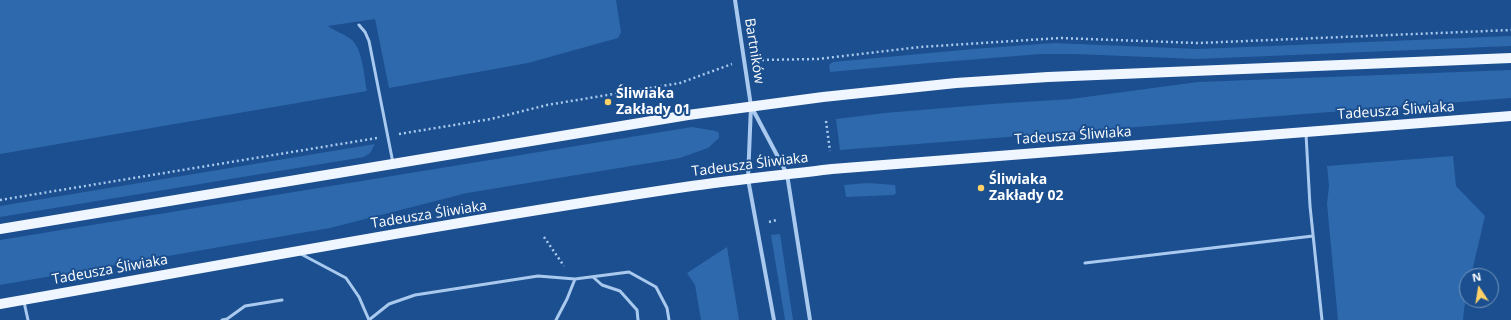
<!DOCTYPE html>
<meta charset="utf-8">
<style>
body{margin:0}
#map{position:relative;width:1511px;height:320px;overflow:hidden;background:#1b4f8f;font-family:"Open Sans",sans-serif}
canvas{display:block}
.north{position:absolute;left:1459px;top:268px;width:40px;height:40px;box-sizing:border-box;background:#1b4f8f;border:1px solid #7695bc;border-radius:50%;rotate:348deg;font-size:11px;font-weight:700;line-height:16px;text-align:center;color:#fff}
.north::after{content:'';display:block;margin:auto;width:14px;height:18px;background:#ffd166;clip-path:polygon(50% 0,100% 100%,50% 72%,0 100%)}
</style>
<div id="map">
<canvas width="1511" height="320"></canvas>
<div class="north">N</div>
</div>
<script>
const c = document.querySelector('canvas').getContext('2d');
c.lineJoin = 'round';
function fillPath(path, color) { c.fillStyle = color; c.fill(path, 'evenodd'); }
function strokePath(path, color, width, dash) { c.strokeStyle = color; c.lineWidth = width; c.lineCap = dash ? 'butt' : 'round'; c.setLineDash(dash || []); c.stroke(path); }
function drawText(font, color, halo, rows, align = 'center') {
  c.font = font + ' "Open Sans",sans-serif'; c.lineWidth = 4; c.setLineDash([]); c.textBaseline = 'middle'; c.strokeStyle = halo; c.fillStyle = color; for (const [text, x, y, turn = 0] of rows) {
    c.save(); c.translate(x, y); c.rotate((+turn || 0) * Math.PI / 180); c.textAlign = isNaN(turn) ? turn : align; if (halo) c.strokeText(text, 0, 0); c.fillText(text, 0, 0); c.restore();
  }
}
fillPath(new Path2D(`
 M0 0H616L621 32 618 38 528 63 389 88 375 19 328 26C334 31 345 34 352 40 363 50 364 77 367 91L0 154Z
 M1511 36V46L1197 59 1075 54H1041L917 64 830 72 829 65 833 62 973 49 1054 43 1198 49Z
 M1511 70V98L840 150 836 119 885 113 992 104 1071 99 1198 82Z
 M692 127 716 131 719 133V138L708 148 680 158 467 193 330 228 0 285V240Z
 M375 144 370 153 364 157 0 217V206Z
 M1453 156 1456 186 1485 216 1471 276H1467V295L1464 309 1463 320H1338L1327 204 1329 186 1327 166Z
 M867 183 895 185 896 193 894 195 846 197 844 185Z
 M780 234 793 320H785L771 235Z
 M727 247 739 320H701L695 285 687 273Z`), '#2e69ad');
strokePath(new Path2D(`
 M757 60 818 59 920 47 1060 38 1198 43 1511 30
 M826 121 830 151
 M399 134 491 119 547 105 680 83 732 64
 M0 200 377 138
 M769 222 777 220
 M544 237 564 266`), '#a9c9ee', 2.5, [2, 3]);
strokePath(new Path2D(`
 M359 25 365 32 369 41 393 163
 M1306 134 1310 206 1322 320
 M299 253 346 278 359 297 369 320
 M1085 263 1313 236
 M593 277 602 285 620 291 637 310 638 320
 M24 302 28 320
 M222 320 227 319 245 306 282 300
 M369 320 389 304 415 295 538 276 575 279
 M556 320 567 299 575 279 629 272 656 287 667 308 669 320`), '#a9c9ee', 3);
strokePath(new Path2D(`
 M735 0 751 106 748 179 774 320
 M751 106 787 174 810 320`), '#a9c9ee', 4);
strokePath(new Path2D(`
 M0 229 688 115 823 97 956 83 1048 77 1511 58
 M0 304C228 264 456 221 685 187 734 180 783 175 832 169L1511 116`), '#f0f6ff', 10);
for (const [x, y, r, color] of [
 [608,102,4,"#ffd166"],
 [981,188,4,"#ffd166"]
]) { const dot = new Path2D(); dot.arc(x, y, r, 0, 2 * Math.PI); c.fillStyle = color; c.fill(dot); strokePath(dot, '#1b4f8f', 1.5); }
drawText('14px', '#fff', '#1b4f8f', [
 ["Bartników",754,51,81],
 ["Tadeusza Śliwiaka",1396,111,-4],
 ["Tadeusza Śliwiaka",1073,136,-4],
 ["Tadeusza Śliwiaka",750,165,-7],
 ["Tadeusza Śliwiaka",429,215,-9],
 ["Tadeusza Śliwiaka",110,270,-10]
]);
drawText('bold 14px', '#fff', '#1b4f8f', [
 ["Śliwiaka",616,94],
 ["Zakłady 01",616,110],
 ["Śliwiaka",989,180],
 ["Zakłady 02",989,196]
], 'left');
</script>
